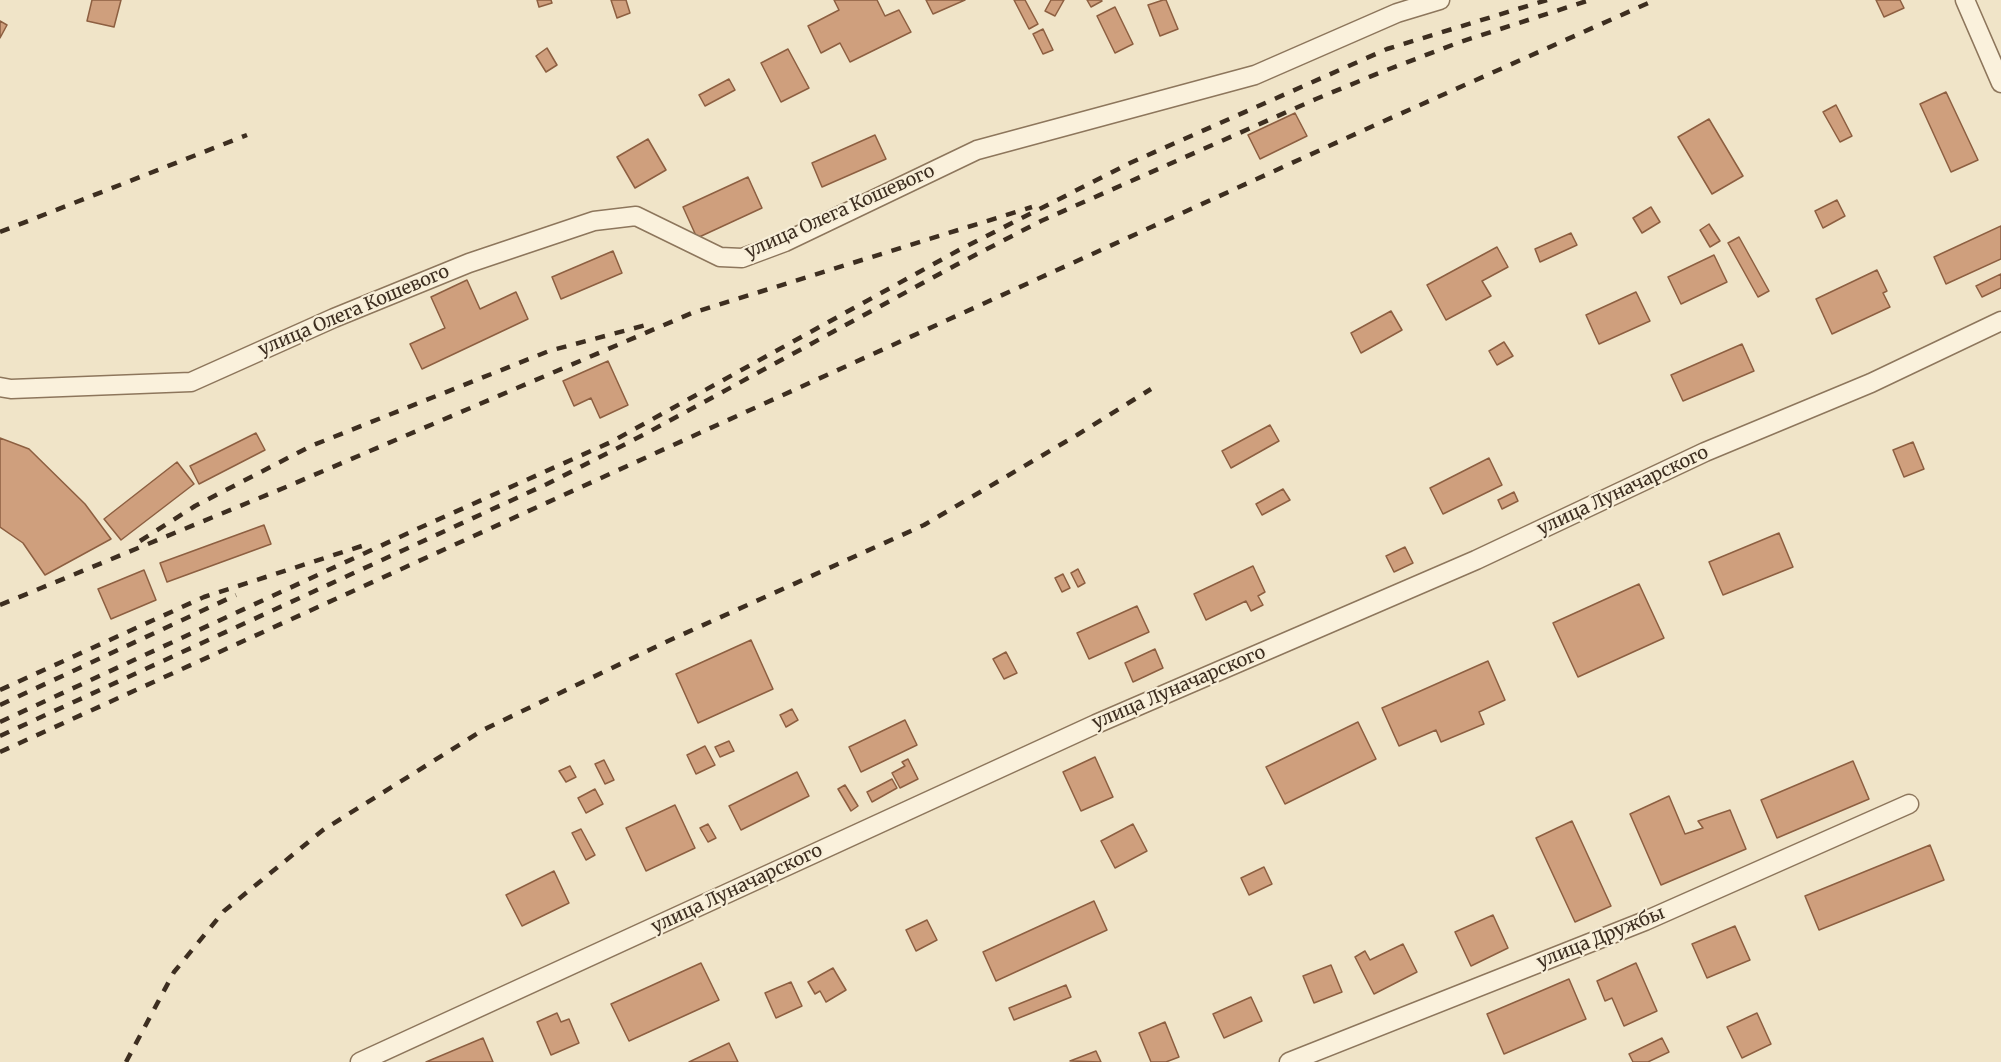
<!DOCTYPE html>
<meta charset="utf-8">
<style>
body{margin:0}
canvas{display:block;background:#f0e4c8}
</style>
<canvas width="2001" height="1062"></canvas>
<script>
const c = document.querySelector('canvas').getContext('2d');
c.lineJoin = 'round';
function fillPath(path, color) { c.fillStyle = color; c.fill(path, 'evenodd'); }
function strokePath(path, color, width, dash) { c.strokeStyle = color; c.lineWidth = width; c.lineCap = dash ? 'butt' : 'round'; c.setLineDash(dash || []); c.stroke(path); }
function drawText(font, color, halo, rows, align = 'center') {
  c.font = font + ' Merriweather,serif'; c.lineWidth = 4.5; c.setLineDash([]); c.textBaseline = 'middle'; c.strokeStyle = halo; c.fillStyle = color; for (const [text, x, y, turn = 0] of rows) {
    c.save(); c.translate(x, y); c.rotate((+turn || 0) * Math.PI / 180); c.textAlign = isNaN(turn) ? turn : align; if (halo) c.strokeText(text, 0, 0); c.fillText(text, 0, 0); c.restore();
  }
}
const building = new Path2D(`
 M92 0H121L114 27 87 21Z
 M537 0H551L552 3 539 7Z
 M611 0H626L630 13 617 18Z
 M834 0H877L885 16 899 10 911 32 850 62 840 43 821 53 808 26 839 10Z
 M926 0H965L933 14Z
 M1014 0H1025L1038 24 1029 29Z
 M1051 0H1064L1055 16 1045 11Z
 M1087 0H1101L1102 1 1091 7Z
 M1163 0H1166L1178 29 1160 36 1148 5Z
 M1876 0H1900L1904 8 1884 17Z
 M1115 7 1133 44 1115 53 1097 16Z
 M0 21 7 25 0 38Z
 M1043 29 1053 50 1043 54 1033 34Z
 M547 48 557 65 546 72 536 56Z
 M788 49 809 88 781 102 761 63Z
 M729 79 735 90 705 106 699 95Z
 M1946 92 1978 160 1951 172 1920 104Z
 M1836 105 1852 136 1840 142 1823 112Z
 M1295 113 1307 136 1260 159 1248 135Z
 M1709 119 1743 176 1712 194 1678 137Z
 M875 135 886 159 822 187 812 163Z
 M648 139 666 170 635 188 617 157Z
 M748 177 762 208 697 238 683 207Z
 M1837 200 1845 216 1823 228 1815 211Z
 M1651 207 1660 222 1642 233 1633 218Z
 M1709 224 1720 241 1710 247 1700 230Z
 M2001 226V259L1946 284 1934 257Z
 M1571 233 1577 245 1540 262 1535 249Z
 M1739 237 1769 291 1758 297 1728 243Z
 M1497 247 1508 267 1482 281 1491 296 1446 320 1427 285Z
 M613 251 622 273 561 299 552 277Z
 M1714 255 1727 282 1681 304 1668 277Z
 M1877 270 1887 291 1883 293 1890 307 1832 334 1816 299Z
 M2001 274V288L1982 297 1976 286Z
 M467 280 480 309 516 292 528 319 422 369 410 344 445 328 431 297Z
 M1636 292 1650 321 1599 344 1586 315Z
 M1391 311 1402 330 1361 353 1351 333Z
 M1504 342 1513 356 1497 365 1489 351Z
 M1742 344 1754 371 1683 401 1671 375Z
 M608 361 628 405 600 418 591 398 574 406 563 381Z
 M1270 425 1279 441 1231 468 1222 451Z
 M256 433 265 450 199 484 190 466Z
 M0 438 29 449 85 504 111 539 45 575 23 543 0 527Z
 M1913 442 1924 469 1904 477 1893 450Z
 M1489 458 1502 485 1443 514 1430 488Z
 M177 462 194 484 121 540 104 519Z
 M1283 489 1290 500 1262 515 1256 504Z
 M1514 492 1518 501 1502 509 1498 500Z
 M264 525 271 544 167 582 160 563Z
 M1779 533 1793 567 1723 595 1709 562Z
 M1405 547 1413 563 1394 572 1386 556Z
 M1253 566 1265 592 1258 596 1263 605 1251 611 1246 601 1206 620 1194 594Z
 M1078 569 1085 583 1078 587 1071 573Z
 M144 570 156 600 111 619 98 589Z
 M1063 574 1070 588 1062 592 1055 578Z
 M1639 584 1664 638 1578 677 1553 623Z
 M1137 606 1149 632 1089 659 1077 633Z
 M751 640 773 689 698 723 676 674Z
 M1155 649 1163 668 1133 682 1125 663Z
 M1006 652 1017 673 1004 679 993 659Z
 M1488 661 1505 700 1479 712 1484 724 1441 742 1436 730 1399 746 1382 708Z
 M792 709 798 720 786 727 780 715Z
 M905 720 917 745 861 772 849 747Z
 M1358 722 1376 759 1285 804 1266 767Z
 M729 741 734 751 720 757 715 747Z
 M705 746 715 765 696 774 687 755Z
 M1095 757 1113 797 1081 811 1063 772Z
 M908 759 918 779 900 788 892 773 905 766 902 762Z
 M604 760 614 780 605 784 595 764Z
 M1853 761 1869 799 1777 838 1761 800Z
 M570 766 576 777 566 782 559 771Z
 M797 772 809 796 741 830 729 806Z
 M892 779 897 788 872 802 867 792Z
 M845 785 858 806 851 811 838 789Z
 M595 789 603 804 586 813 578 798Z
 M1669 796 1685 834 1703 828 1698 821 1730 810 1746 849 1661 885 1630 814Z
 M675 805 695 848 646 871 626 828Z
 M1572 821 1611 906 1575 922 1536 838Z
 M708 824 716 838 708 842 700 828Z
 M1133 824 1147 851 1115 868 1101 841Z
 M581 829 595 855 586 860 572 833Z
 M1930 845 1944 880 1819 930 1805 896Z
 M1264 867 1272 884 1249 895 1241 878Z
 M554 871 569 903 522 926 506 895Z
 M1094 901 1107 930 996 981 983 952Z
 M1493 915 1508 948 1471 966 1455 932Z
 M927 920 937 940 916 951 906 930Z
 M1735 926 1750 960 1707 978 1692 944Z
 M1403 944 1417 972 1374 994 1355 957 1365 951 1370 960Z
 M701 963 719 1000 629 1041 611 1004Z
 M1636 963 1657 1011 1624 1026 1612 998 1605 1001 1597 981Z
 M1331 965 1342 992 1314 1003 1303 976Z
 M833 968 846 990 826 1002 820 991 815 994 808 982Z
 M1569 979 1586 1019 1504 1054 1487 1014Z
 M791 982 802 1006 776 1018 765 993Z
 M1066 985 1071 997 1014 1020 1009 1008Z
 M1251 997 1262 1021 1224 1038 1213 1014Z
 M557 1013 561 1022 569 1019 579 1043 551 1055 537 1022Z
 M1757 1013 1771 1044 1742 1058 1727 1027Z
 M1165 1022 1179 1057 1166 1062H1151L1139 1033Z
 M483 1038 493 1062H426Z
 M1662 1038 1669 1052 1648 1062H1633L1629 1054Z
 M729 1043 738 1062H689Z
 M1096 1051 1101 1062 1070 1061Z`);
fillPath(building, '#cf9f7d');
strokePath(building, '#8d5f41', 1.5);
const minor = new Path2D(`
 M1965 0 2001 83
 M0 387 11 389 191 382 334 318 469 263 594 221 636 216 720 257 742 258 785 242 977 150 1255 75 1397 13 1440 0
 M360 1062 1096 724 1476 560 1705 452 1871 383 2001 321
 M1289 1062 1645 921 1909 804`);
strokePath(minor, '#8d765c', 21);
strokePath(minor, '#faf1dc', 18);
strokePath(new Path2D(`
 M0 232 247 135
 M140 541 195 506 311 446 549 351 646 325
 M0 605 286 487 692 313 1032 207
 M0 690 204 597 371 543
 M0 705 236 595
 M0 722 417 529 611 442 959 250 1130 163 1387 49 1547 0
 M0 736 547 484 647 433 956 265 1041 221 1316 99 1379 73 1460 42 1590 0
 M0 752 1373 126 1655 0
 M126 1062 174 972 224 911 323 830 483 730 668 641 924 525 1077 435 1151 389`), '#3d2e20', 4.5, [10, 10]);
drawText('18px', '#3d2e20', '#f7eed8', [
 ["улица Олега Кошевого",840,212,-24],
 ["улица Олега Кошевого",354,311,-23],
 ["улица Луначарского",1623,491,-25],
 ["улица Луначарского",1179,688,-23],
 ["улица Луначарского",737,889,-25],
 ["улица Дружбы",1601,938,-22]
]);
</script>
